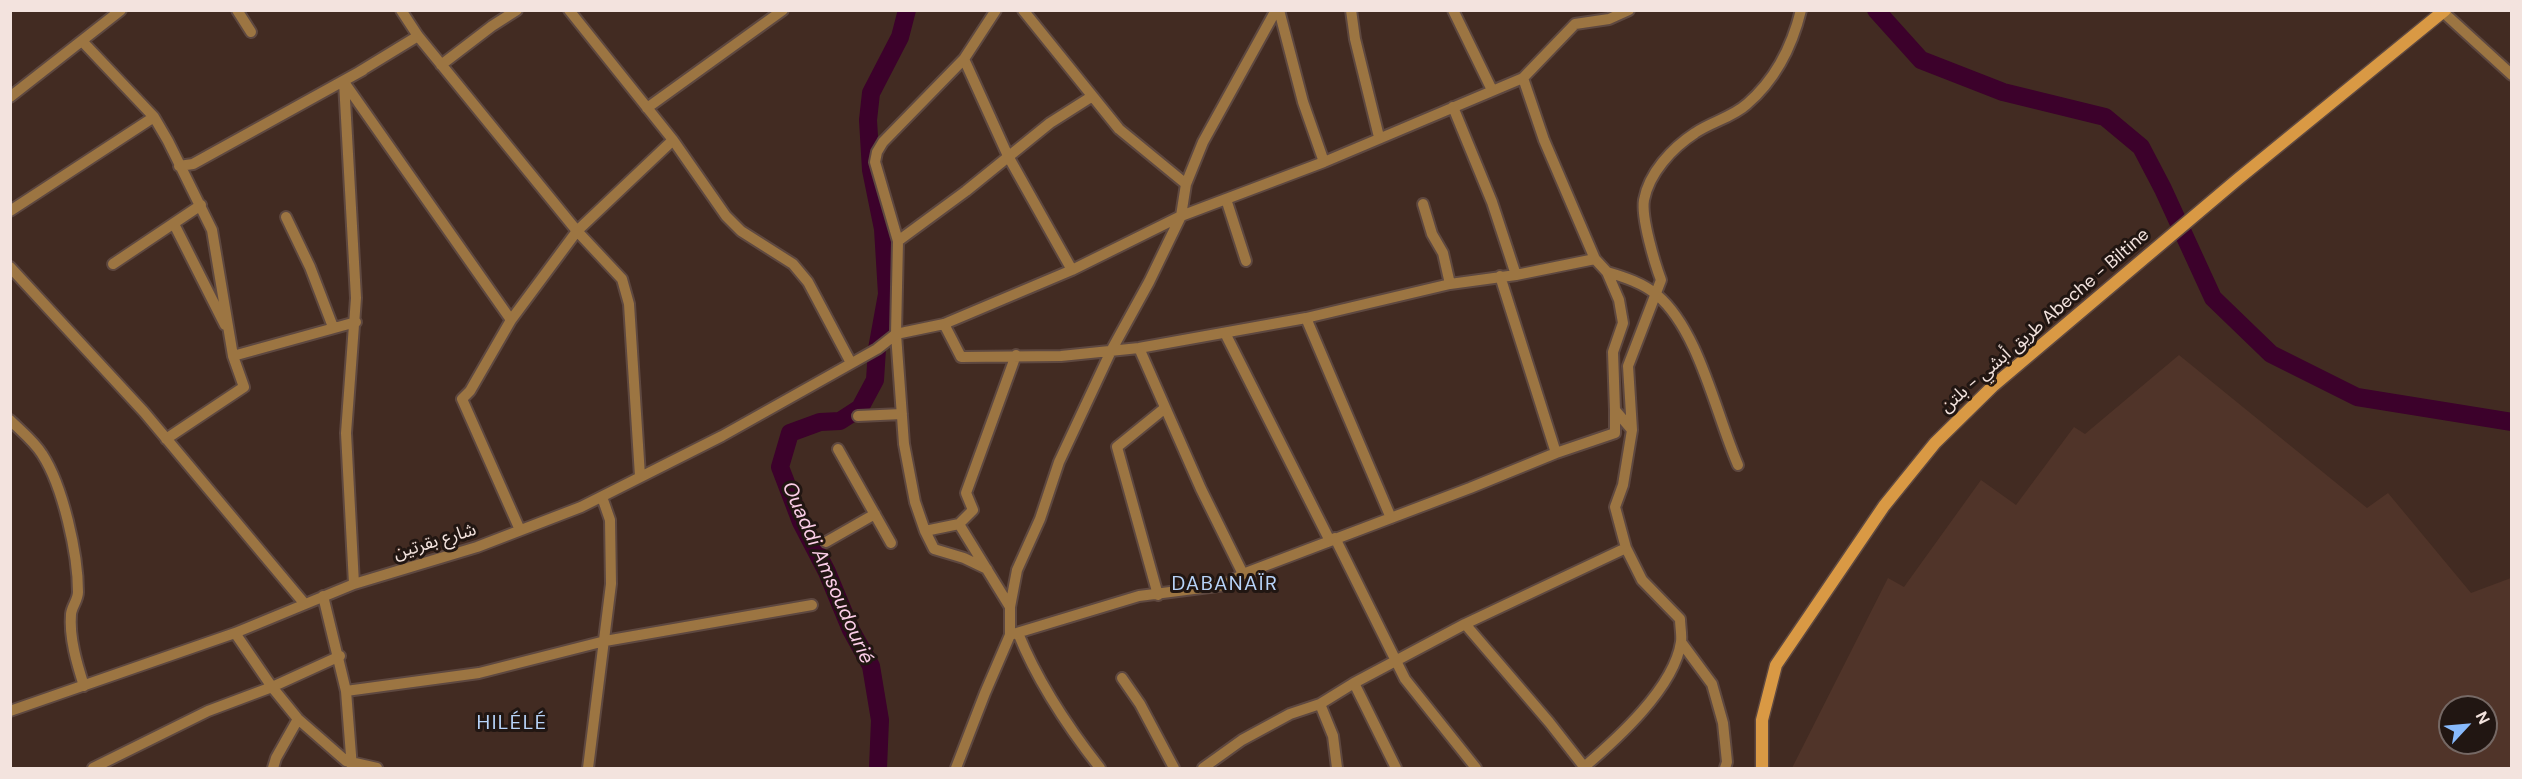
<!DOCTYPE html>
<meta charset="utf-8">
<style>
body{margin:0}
#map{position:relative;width:2522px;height:779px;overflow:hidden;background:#422b22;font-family:"DM Sans",sans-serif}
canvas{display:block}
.frame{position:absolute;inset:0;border:12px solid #f3e3de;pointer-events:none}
.north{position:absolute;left:2438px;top:695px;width:60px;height:60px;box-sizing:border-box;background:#211612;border:2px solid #756864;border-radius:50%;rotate:64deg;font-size:16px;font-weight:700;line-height:24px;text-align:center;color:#f3e3de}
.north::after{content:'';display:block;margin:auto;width:21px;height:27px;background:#88bafc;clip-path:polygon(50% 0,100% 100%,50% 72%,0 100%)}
</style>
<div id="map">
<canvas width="2522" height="779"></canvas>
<div class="frame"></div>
<div class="north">N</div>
</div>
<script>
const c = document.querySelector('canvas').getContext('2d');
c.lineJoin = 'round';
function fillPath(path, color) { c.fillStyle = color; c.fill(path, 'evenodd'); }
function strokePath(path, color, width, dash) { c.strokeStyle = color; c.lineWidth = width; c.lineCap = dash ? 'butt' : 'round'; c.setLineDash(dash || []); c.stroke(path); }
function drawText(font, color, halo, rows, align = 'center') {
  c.font = font + ' "DM Sans","Noto Sans Arabic",sans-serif'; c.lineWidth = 6; c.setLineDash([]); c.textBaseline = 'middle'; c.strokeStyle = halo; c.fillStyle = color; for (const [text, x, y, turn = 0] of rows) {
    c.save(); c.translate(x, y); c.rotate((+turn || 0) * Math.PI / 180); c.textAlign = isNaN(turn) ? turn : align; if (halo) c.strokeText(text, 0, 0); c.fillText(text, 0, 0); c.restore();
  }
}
fillPath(new Path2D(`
 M2179 355 2367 508 2388 493 2471 593 2511 578V768H1792L1888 578 1904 587 1981 480 2016 505 2074 427 2085 434ZM2450 707H2486V743H2450Z`), '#503429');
strokePath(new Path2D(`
 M1876 10 1921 60 2003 92 2105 117 2141 147 2163 189 2213 298 2271 354 2357 397 2512 422
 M878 768 880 720 871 666 851 630 827 572 801 522 780 467 790 433 820 422 840 421 860 408 875 380 877 349 887 294 883 229 871 170 868 120 871 93 900 37 907 10`), '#3c012b', 18);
const minor = new Path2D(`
 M237 10 251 32
 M401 10 418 36 577 231 622 279 629 304 640 476
 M569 10 673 140 726 216 741 231 793 264 808 282 851 363
 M1023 10 1119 129 1186 184
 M1279 10 1303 102 1324 162
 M1351 10 1355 39 1379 137
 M1453 10 1492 90
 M2443 12 2512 75
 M82 41 154 117
 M964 59 1008 156 1072 270
 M441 65 492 26 517 10
 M359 72 418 36
 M344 82 356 298 346 433 354 584
 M344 82 511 320
 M10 97 121 10
 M1453 107 1492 202 1516 275
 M647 108 783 10
 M179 166 193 164 363 70
 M1226 199 1246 261
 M1423 204 1432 234 1443 253 1450 284
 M10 211 154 117 168 141 212 230 233 356 244 387 166 439
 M286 217 310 267 333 327
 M174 224 225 325
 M898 241 966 191 1050 123 1091 97
 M1595 259 1607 272 1619 300 1623 323 1613 352 1615 410
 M113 264 201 205
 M10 267 144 412 304 603
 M1607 272C1624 277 1643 283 1657 295 1699 330 1716 415 1738 465
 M1500 276 1556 453
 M1306 318 1391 518
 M944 324 961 357 1061 356 1139 348 1306 318 1450 284 1516 275 1595 259 1544 140 1523 78
 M1225 333 1330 541
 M1139 348 1201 489 1243 574
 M233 356 356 322
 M858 416 902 414
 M10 420C21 431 34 441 42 454 63 486 78 554 78 592 78 600 72 606 71 614 69 638 77 664 84 686
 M838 449 891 543
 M959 524 925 531 915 502 904 444 896 334 898 241 875 162 877 152 883 142 964 59 996 10
 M520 530 462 399 470 391 511 320 577 231 673 140
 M925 531 934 549 964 558 987 569
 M1335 538 1405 679 1476 768
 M826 542 875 514
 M1158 595 1117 447 1165 408
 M323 596 346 691 352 768
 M1010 607 959 524 973 510 966 493 1016 355
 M1465 624 1549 722 1585 768
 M235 633 272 687 298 719 346 761 377 768
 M1018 633C1038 683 1067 726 1100 768
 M1010 635V607L1017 570 1040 519 1059 462 1111 351 1149 282 1181 216 1186 184 1203 142 1276 10
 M1681 642 1712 684 1723 723 1727 762 1725 768
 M1122 678 1140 704 1174 768
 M1354 683 1396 768
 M346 691 479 673 605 641 812 605
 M1320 704 1333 736 1337 768
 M10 711 235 633 354 584 477 547 581 507 722 436 877 349 896 334 944 324 1072 270 1181 216 1324 162 1523 78 1575 24 1609 19 1629 10
 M93 768 208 711 272 687 340 656
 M273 768 276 758 298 719
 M588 768 611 584 610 520 602 497
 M956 768 985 693 1010 635 1139 596 1225 585 1243 574 1470 488 1556 453 1615 433V410L1632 430
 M1203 768 1242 740 1290 714 1320 704 1354 683 1465 624 1626 548
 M1583 768C1617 739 1674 688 1681 642 1682 635 1680 626 1680 619L1642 580 1626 548 1615 507 1623 485 1632 430 1628 366 1661 280C1655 264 1641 218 1644 200 1649 173 1672 148 1695 133 1711 122 1733 117 1747 104 1776 79 1792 47 1801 10`);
const secondary = new Path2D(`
 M1762 768V720L1776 665 1884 506 1935 443 1993 386 2238 179 2445 10`);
strokePath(minor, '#5e4840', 14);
strokePath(secondary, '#5e4840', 15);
strokePath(minor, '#9c7542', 10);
strokePath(secondary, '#d99944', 12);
drawText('18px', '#f3e3de', '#211612', [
 ["طريق أبشي - بلتن Abeche - Biltine",2045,321,-41],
 ["شارع بقرتين",435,542,-17]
]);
drawText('italic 20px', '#fccee8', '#211612', [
 ["Ouaddi Amsoudourié",827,573,66]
]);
c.letterSpacing = '1.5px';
drawText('20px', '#b7d3f8', '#211612', [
 ["DABANAÏR",1225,585],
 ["HILÉLÉ",512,724]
]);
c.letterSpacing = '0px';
</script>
